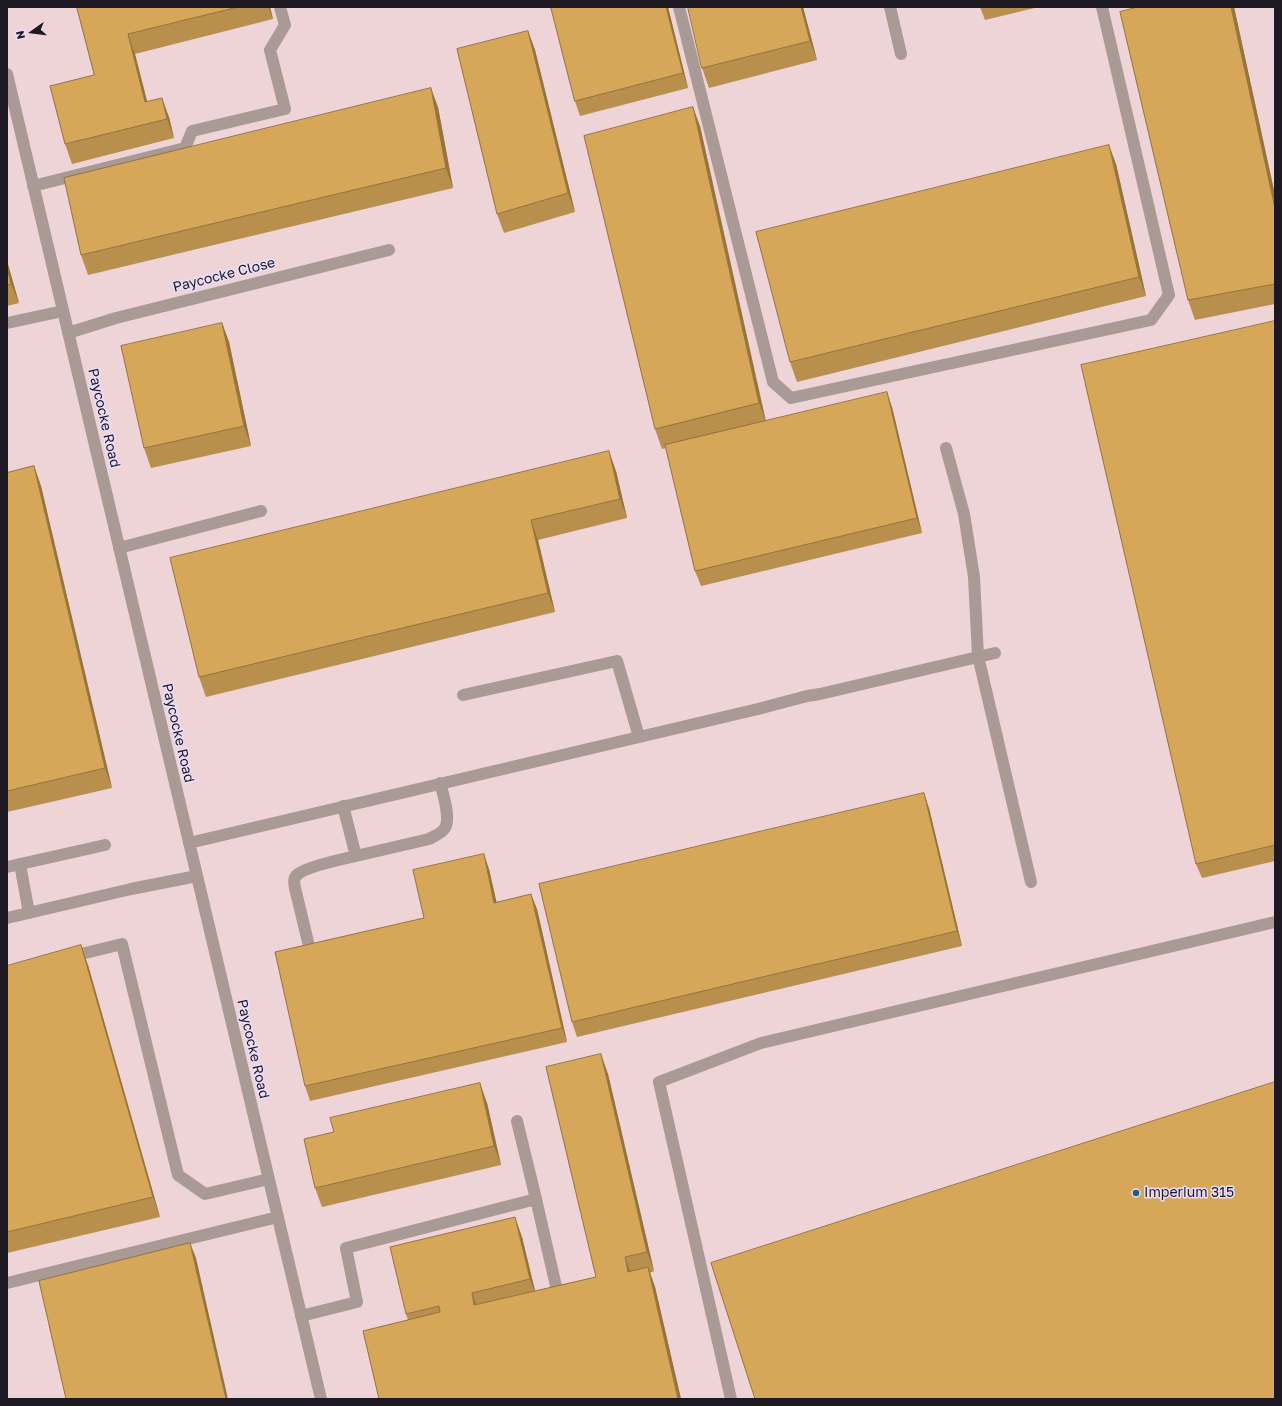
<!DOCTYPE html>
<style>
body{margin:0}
#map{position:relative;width:1282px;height:1406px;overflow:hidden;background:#ebdefc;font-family:"Golos Text",sans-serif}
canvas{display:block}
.frame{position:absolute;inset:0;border:8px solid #1d1923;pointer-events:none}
.north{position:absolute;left:12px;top:12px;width:40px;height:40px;-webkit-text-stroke:3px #ebdefc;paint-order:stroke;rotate:256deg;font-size:11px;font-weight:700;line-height:16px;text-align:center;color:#1d1923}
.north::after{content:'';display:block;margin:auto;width:14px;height:18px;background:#1d1923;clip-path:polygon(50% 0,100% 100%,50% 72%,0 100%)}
</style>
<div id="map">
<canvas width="1282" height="1406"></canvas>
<div class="frame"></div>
<div class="north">N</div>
</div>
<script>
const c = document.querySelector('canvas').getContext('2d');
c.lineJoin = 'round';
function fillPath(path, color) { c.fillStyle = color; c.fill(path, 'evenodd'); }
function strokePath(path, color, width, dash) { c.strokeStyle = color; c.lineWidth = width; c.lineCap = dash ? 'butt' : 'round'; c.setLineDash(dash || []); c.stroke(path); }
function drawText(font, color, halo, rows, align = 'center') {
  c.font = font + ' "Golos Text",sans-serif'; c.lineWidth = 3; c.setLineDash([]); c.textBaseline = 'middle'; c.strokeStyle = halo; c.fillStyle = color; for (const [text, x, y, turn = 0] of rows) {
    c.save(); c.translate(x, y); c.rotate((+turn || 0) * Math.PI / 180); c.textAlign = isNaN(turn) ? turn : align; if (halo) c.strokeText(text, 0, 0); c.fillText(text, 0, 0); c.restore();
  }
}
fillPath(new Path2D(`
 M7 7H1275V1399H7Z`), '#eed3d7');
strokePath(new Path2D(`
 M679 7 773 382 791 398 1151 320 1169 295 1102 7
 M890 7 901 54
 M7 74 321 1399
 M33 186 185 148 192 131 285 109 270 50 285 25 280 7
 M7 323 63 311
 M68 333 116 318 389 250
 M946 448 964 514 974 577 978 656 1031 882
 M119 548 261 511
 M463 695 617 661 639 737
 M343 806 356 856 429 839C435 836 442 833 445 828 451 818 443 794 440 783
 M189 843 758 709 807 696 820 694 995 653
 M20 864 29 913
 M7 867 105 845
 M7 918 131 889 197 876
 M308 942 295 888C294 883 293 878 298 874 308 866 343 859 356 856
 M69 957 122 944 178 1175 205 1194 269 1179
 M517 1121 536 1199
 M7 1283 278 1217
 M301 1316 357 1302 346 1248 536 1199 558 1295
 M731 1399 659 1082 761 1043 1275 922`), '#a99a95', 12);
fillPath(new Path2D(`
 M77 7H270L273 19 135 54 147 101 169 117 174 138 72 164 65 144 94 75Z
 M551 7H668L688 88 580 116 575 101Z
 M803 7 817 60 709 88 702 68Z
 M980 7H1039L985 20Z
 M1138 7H1234L1275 195V304L1195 320 1188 300Z
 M528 31 535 50 575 212 504 233 497 214Z
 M438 107 453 188 88 275 81 255Z
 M700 126 766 421 892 407 922 533 701 586 695 571 666 448 662 449 655 429Z
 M1116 164 1146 296 797 382 790 362Z
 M7 261 19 303 7 306Z
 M1275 321V861L1202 878 1196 864Z
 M222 323 229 342 251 446 151 468 144 448Z
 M34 466 41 486 112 788 7 812V473Z
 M616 471 627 518 538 540 555 612 206 697 199 677Z
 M929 808 962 946 577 1037 572 1022Z
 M489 869 496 902 537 909 567 1042 310 1101 305 1086 424 918Z
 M88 965 160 1217 7 1253V966Z
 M608 1074 654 1271 650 1273 655 1287 681 1399H379L408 1320 406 1314 522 1237 535 1291 596 1277Z
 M487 1103 501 1165 322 1207 315 1188Z`), '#b88f4d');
fillPath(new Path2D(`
 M268 7H270L273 19Z
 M666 7H668L688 88 683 73Z
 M801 7H803L817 60 810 41Z
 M1231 7H1234L1275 195V208Z
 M528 31 535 50 575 212 568 193Z
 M128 34 135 54 152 121 145 102Z
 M431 88 438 107 453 188 446 168Z
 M162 98 169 117 174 138 167 119Z
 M693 107 700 126 766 423 759 403Z
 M1109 145 1116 164 1146 296 1139 277Z
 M7 261 19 303 11 284 7 267Z
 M222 323 229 342 251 446 244 426Z
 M887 392 892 407 922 533 917 518Z
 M609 451 616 471 627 518 620 499Z
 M34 466 41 486 112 788 105 768Z
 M531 520 538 540 555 612 548 593Z
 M924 793 929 808 962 946 957 931Z
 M484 854 489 869 500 917 494 903Z
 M531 894 537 909 567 1042 562 1028Z
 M81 945 88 965 160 1217 153 1197Z
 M601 1054 608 1074 654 1271 647 1252Z
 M480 1083 487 1103 501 1165 494 1146Z
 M515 1217 522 1237 537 1299 530 1279Z
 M190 1243 196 1258 228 1399H226Z
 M625 1257 632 1277 628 1272Z
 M648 1267 655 1287 681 1399H678Z
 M472 1293 479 1312 474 1305Z`), '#96743e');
const building = new Path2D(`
 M77 7H238L128 34 145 102 162 98 167 119 65 144 50 86 94 75Z
 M551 7H666L683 73 575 101Z
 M688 7H801L810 41 702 68Z
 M1138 7H1231L1275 208V284L1188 300 1120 12Z
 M528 31 568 193 497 214 457 49Z
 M431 88 446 168 81 255 64 178Z
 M693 107 759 403 655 429 584 136Z
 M1109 145 1139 277 790 362 756 232Z
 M7 267 11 284 7 285Z
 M1275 321V845L1196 864 1081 365Z
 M222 323 244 426 144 448 121 346Z
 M887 392 917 518 695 571 665 445Z
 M609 451 620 499 531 520 548 593 199 677 170 558Z
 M34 466 105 768 7 791V473Z
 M924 793 957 931 572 1022 539 884Z
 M484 854 494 903 531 894 562 1028 305 1086 275 952 424 918 413 870Z
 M81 945 153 1197 7 1232V966Z
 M601 1054 647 1252 625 1257 628 1272 648 1267 678 1399H379L363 1331 440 1312 439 1306 406 1314 390 1247 515 1217 530 1279 472 1293 474 1305 596 1277 546 1067Z
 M1275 1082V1399H755L711 1263Z
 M480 1083 494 1146 315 1188 304 1139 334 1132 330 1118Z
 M190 1243 226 1399H66L39 1281Z`);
fillPath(building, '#d6a659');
strokePath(building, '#96743e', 1);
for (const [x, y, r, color] of [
 [1136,1193,4,"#245d77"]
]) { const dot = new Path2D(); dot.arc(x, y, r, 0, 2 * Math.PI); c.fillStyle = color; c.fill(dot); strokePath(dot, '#ebdefc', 1.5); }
drawText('14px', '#1d1923', '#ebdefc', [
 ["Paycocke Close",224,275,-14],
 ["Paycocke Road",104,418,77],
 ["Paycocke Road",178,733,77],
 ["Paycocke Road",253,1049,77]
]);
drawText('14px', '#1d1923', '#ebdefc', [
 ["Imperium 315",1144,1193]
], 'left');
</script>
